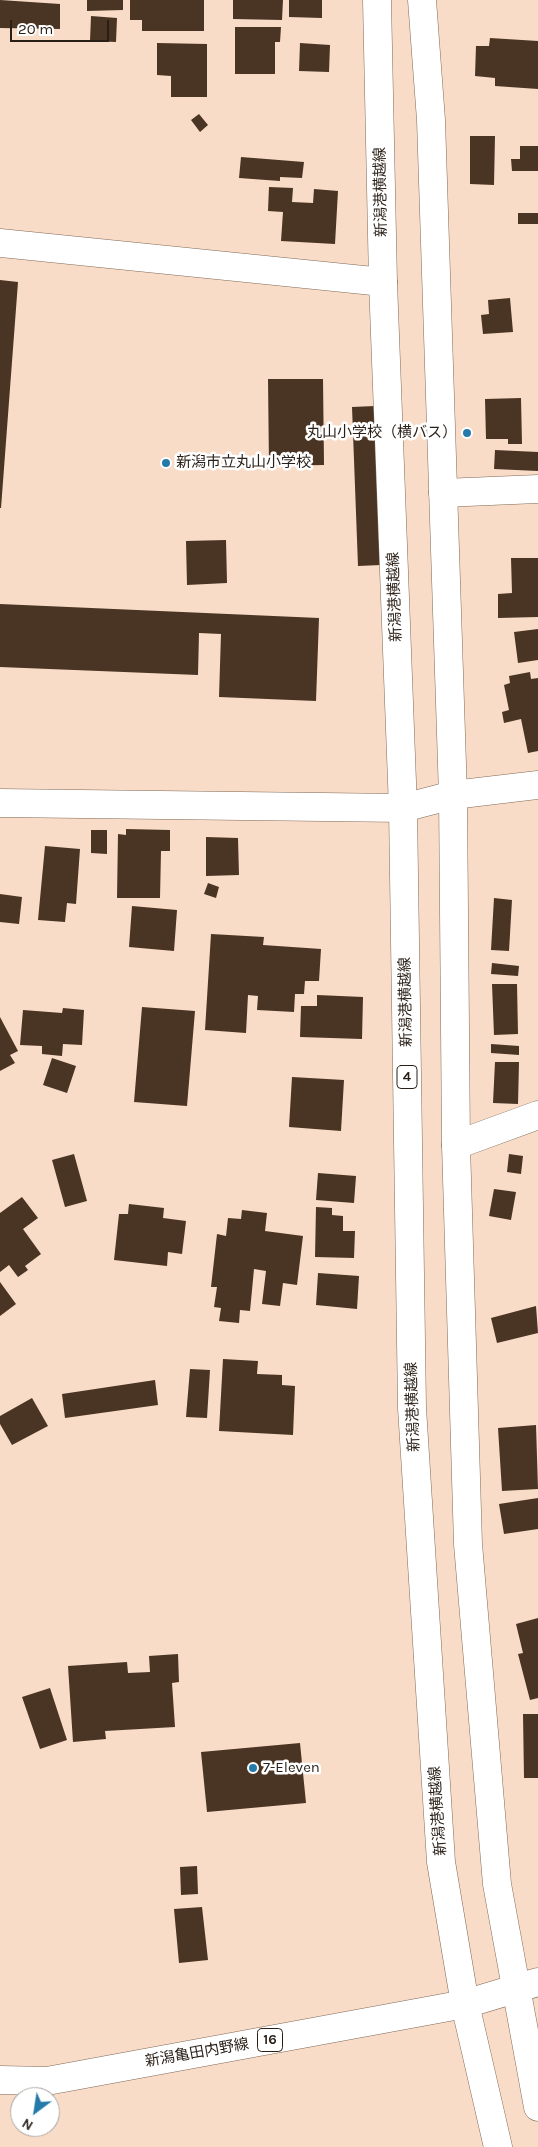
<!DOCTYPE html>
<meta charset="utf-8">
<style>
body{margin:0}
#map{position:relative;width:538px;height:2147px;overflow:hidden;background:#f8dcc7;font-family:Karla,sans-serif}
canvas{display:block}
.north{position:absolute;left:10px;top:2087px;width:50px;height:50px;box-sizing:border-box;background:#fff;border:1px solid #a9a5a2;border-radius:50%;rotate:211deg;font-size:14px;font-weight:700;line-height:20px;text-align:center;color:#291f17}
.north::after{content:'';display:block;margin:auto;width:18px;height:22px;background:#267aaa;clip-path:polygon(50% 0,100% 100%,50% 72%,0 100%)}
.scale{position:absolute;left:10px;top:20px;width:99px;height:22px;box-sizing:border-box;border:2px solid #291f17;border-top:0;padding-left:6px;font-size:15px;line-height:18px;white-space:nowrap;color:#291f17;-webkit-text-stroke:4px #fff;paint-order:stroke}
</style>
<div id="map">
<canvas width="538" height="2147"></canvas>
<div class="north">N</div>
<div class="scale">20 m</div>
</div>
<script>
const c = document.querySelector('canvas').getContext('2d');
c.lineJoin = 'round';
function fillPath(path, color) { c.fillStyle = color; c.fill(path, 'evenodd'); }
function strokePath(path, color, width, dash) { c.strokeStyle = color; c.lineWidth = width; c.lineCap = dash ? 'butt' : 'round'; c.setLineDash(dash || []); c.stroke(path); }
function drawText(font, color, halo, rows, align = 'center') {
  c.font = font + ' Karla,"Noto Sans JP",sans-serif'; c.lineWidth = 5; c.setLineDash([]); c.textBaseline = 'middle'; c.strokeStyle = halo; c.fillStyle = color; for (const [text, x, y, turn = 0] of rows) {
    c.save(); c.translate(x, y); c.rotate((+turn || 0) * Math.PI / 180); c.textAlign = isNaN(turn) ? turn : align; if (halo) c.strokeText(text, 0, 0); c.fillText(text, 0, 0); c.restore();
  }
}
fillPath(new Path2D(`
 M0 0 60 4V29L0 28Z
 M87 0H123V10L87 11Z
 M130 0H204V31H142V20H130Z
 M233 0H283L282 20 233 19Z
 M289 0H322V18L289 17Z
 M91 16 117 18 116 42 90 41Z
 M235 27H281L280 42H275V74H235Z
 M490 38 538 41V89L495 86V78L475 76 476 46H489Z
 M157 43 207 44V97H171V76L157 75Z
 M300 43 330 45 329 72 299 71Z
 M199 114 208 125 200 132 191 120Z
 M470 136H495L494 185 470 184Z
 M520 146H538V171H512L511 159H520Z
 M241 157 304 162 302 178 280 177V181L239 178Z
 M269 187 293 188 292 202 313 203 314 189 338 191 335 244 281 241 283 212 268 211Z
 M518 213H538V224H518Z
 M0 280 18 282 1 508H0Z
 M510 298 513 332 483 334 481 315 489 314 488 300Z
 M268 379H323L324 465 269 466Z
 M521 398 522 444H508V439H486L485 399Z
 M375 406 381 565 358 566 352 407Z
 M495 450 538 452V471L494 469Z
 M226 540 227 583 187 585 186 541Z
 M511 558H538V617L498 618V594L512 593Z
 M0 604 319 618 316 701 219 697 221 634 199 633 198 675 0 667Z
 M538 629V660L518 663 514 632Z
 M530 672 531 679 538 678V751L528 753 521 719 504 723 502 712 509 710 504 685 510 683 509 676Z
 M126 829 170 830V851H161L160 898H117L118 834 126 835Z
 M91 830H107V854L91 853Z
 M206 837 238 838 239 875 206 876Z
 M45 846 80 849 76 904 67 903 65 922 38 920Z
 M208 883 219 887 216 898 204 894Z
 M0 894 22 897 19 924 0 922Z
 M494 898 512 900 509 951 491 950Z
 M132 906 177 910 174 951 129 947Z
 M211 934 264 937 263 945 321 949 319 981H305L304 994H295L294 1012 257 1010 258 996 248 995 246 1033 205 1030Z
 M492 963 519 966 518 976 491 974Z
 M492 984H517L518 1034 494 1035Z
 M317 995 363 997 362 1039 300 1037 301 1006H317Z
 M142 1007 195 1011 187 1106 134 1102Z
 M63 1008 84 1010 82 1045 63 1044 62 1056 42 1054V1046L20 1045 23 1010 62 1013Z
 M0 1017 18 1051 10 1055 15 1063 0 1071Z
 M491 1044 519 1046V1055L491 1053Z
 M52 1058 76 1066 67 1093 43 1085Z
 M495 1062H519L518 1104 493 1103Z
 M292 1077 344 1080 341 1131 289 1127Z
 M74 1154 87 1201 65 1207 52 1160Z
 M509 1154 523 1156 521 1174 507 1172Z
 M318 1173 356 1176 354 1203 316 1200Z
 M494 1189 516 1192 511 1220 489 1216Z
 M22 1197 38 1218 23 1229 41 1254 25 1266 28 1270 18 1277 9 1265 0 1272V1213Z
 M129 1204 164 1208 163 1218 186 1221 182 1254 168 1252 167 1266 114 1260 119 1214H128Z
 M316 1207 332 1208V1215L343 1216V1231H355L354 1258 315 1257Z
 M242 1210 267 1213 265 1231 303 1236 297 1285 283 1283 280 1306 262 1304 266 1271 254 1269 250 1311 240 1310 239 1323 219 1321 221 1308 214 1307 217 1287H211L217 1234 226 1236 228 1218 241 1219Z
 M318 1273 359 1276 357 1309 316 1305Z
 M0 1282 16 1304 0 1316Z
 M536 1306 538 1333 497 1343 491 1318Z
 M223 1359 258 1361 257 1374 282 1375V1385L295 1386 293 1435 219 1431Z
 M190 1369 210 1370 207 1418 186 1417Z
 M155 1380 158 1405 65 1418 62 1394Z
 M32 1398 48 1426 12 1445 0 1424V1416Z
 M536 1425 538 1489 502 1491 498 1428Z
 M538 1498V1529L504 1534 499 1504Z
 M538 1618V1698L530 1700 518 1654 523 1653 516 1624Z
 M178 1654 179 1682 172 1683 175 1727 105 1731 106 1739 73 1742 68 1666 127 1662 128 1673 150 1672 149 1656Z
 M50 1688 67 1740 40 1749 22 1697Z
 M523 1714H538V1778H524Z
 M300 1743 306 1803 207 1812 201 1752Z
 M197 1866 198 1894 181 1895 180 1867Z
 M202 1907 208 1960 179 1963 174 1909Z`), '#4a3423');
const minor = new Path2D(`
 M0 243 383 282
 M443 493 538 489
 M0 803 403 808 453 795 538 785
 M456 1145 538 1115`);
const major = new Path2D(`
 M377 0 383 282 403 808 412 1408 441 1862 465 2004 498 2147
 M422 0 431 120 453 795 456 1145 468 1544 497 1884 538 2107
 M0 2080 47 2081 465 2004 538 1982`);
strokePath(minor, '#816956', 29);
strokePath(major, '#816956', 29);
strokePath(minor, '#fff', 28);
strokePath(major, '#fff', 28);
for (const [x, y, r, color] of [
 [467,433,5,"#267aaa"],
 [166,463,5,"#267aaa"],
 [253,1768,5,"#267aaa"]
]) { const dot = new Path2D(); dot.arc(x, y, r, 0, 2 * Math.PI); c.fillStyle = color; c.fill(dot); strokePath(dot, '#fff', 2); }
for (const [x, y, w] of [
 [407,1077,20],
 [270,2040,25]
]) { const box = new Path2D(); box.roundRect(x - w / 2, y - 11.5, w, 23, 4); c.fillStyle = '#fff'; c.fill(box); strokePath(box, '#291f17', 1); }
drawText('bold 14px', '#291f17', null, [
 ["4",407,1077],
 ["16",270,2040]
]);
drawText('15px', '#291f17', '#fff', [
 ["新潟港横越線",381,192,-91],
 ["新潟港横越線",395,597,-92],
 ["新潟港横越線",406,1002,-91],
 ["新潟港横越線",413,1407,-92],
 ["新潟港横越線",438,1811,-94],
 ["新潟亀田内野線",197,2053,-10]
]);
drawText('15px', '#291f17', '#fff', [
 ["丸山小学校（横バス）",457,433,"right"],
 ["新潟市立丸山小学校",176,463],
 ["7-Eleven",263,1768]
], 'left');
</script>
